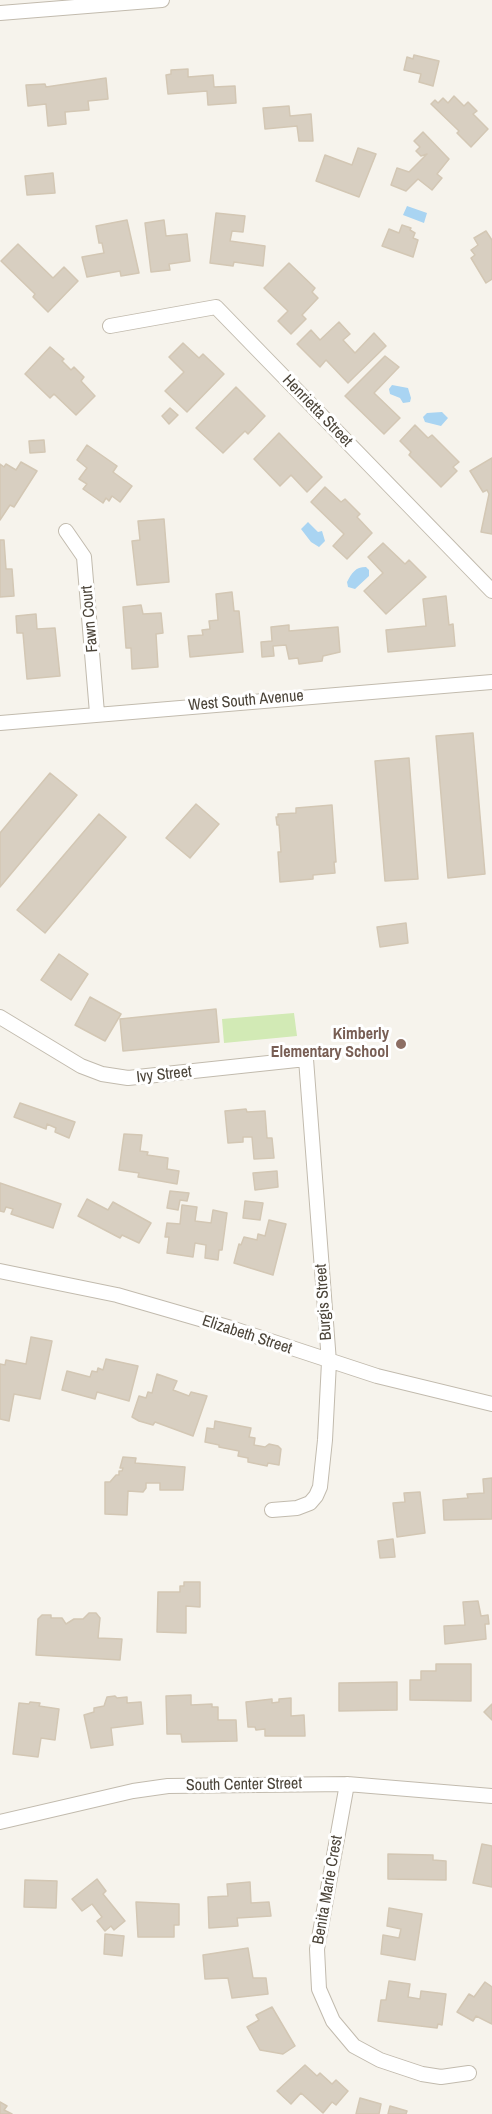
<!DOCTYPE html>
<style>
body{margin:0}
canvas{display:block;background:#f6f3ec}
</style>
<canvas width="492" height="2114"></canvas>
<script>
const c = document.querySelector('canvas').getContext('2d');
c.lineJoin = 'round';
function fillPath(path, color) { c.fillStyle = color; c.fill(path, 'evenodd'); }
function strokePath(path, color, width, dash) { c.strokeStyle = color; c.lineWidth = width; c.lineCap = dash ? 'butt' : 'round'; c.setLineDash(dash || []); c.stroke(path); }
function drawText(font, color, halo, rows, align = 'center') {
  c.font = font + ' "Archivo Narrow",sans-serif'; c.lineWidth = 6; c.setLineDash([]); c.textBaseline = 'middle'; c.strokeStyle = halo; c.fillStyle = color; for (const [text, x, y, turn = 0] of rows) {
    c.save(); c.translate(x, y); c.rotate((+turn || 0) * Math.PI / 180); c.textAlign = isNaN(turn) ? turn : align; if (halo) c.strokeText(text, 0, 0); c.fillText(text, 0, 0); c.restore();
  }
}
fillPath(new Path2D(`
 M294 1013 297 1036 224 1043 222 1019Z`), '#d2eab5');
fillPath(new Path2D(`
 M407 206 427 213 424 223 403 215Z
 M392 385 408 388 411 398 410 402 403 403 400 398 390 394 389 389Z
 M442 412 448 418 441 426 425 422 423 417 427 413Z
 M308 522 318 532 322 531 325 541 319 547 311 542 301 529Z
 M366 567 369 570V576L355 589 348 587 347 582C352 573 355 567 366 567Z`), '#a9d4f2');
const building = new Path2D(`
 M414 55 439 61 433 86 419 82 421 74 404 70 407 57 413 59Z
 M188 69V77L213 75 214 87 235 86 236 103 208 105 207 91 168 94 166 75 171 74V70Z
 M106 78 108 99 88 101 89 110 65 112 66 124 48 126 46 104 28 106 26 85 45 84 46 87Z
 M454 96 464 106 468 102 477 111 473 114 488 129 471 147 457 133 459 131 431 104 435 100 438 103 443 98 448 103Z
 M289 106 290 116 311 114 313 141H299L297 126 265 129 263 108Z
 M423 132 449 159 437 174 442 178 432 190 418 179 406 191 391 185 397 168 409 172 427 154 421 156 416 151 420 147 414 141Z
 M358 148 376 154 359 197 316 181 325 155 352 165Z
 M53 173 55 193 27 195 25 176Z
 M216 213 245 216 243 232 232 231 230 241 265 246 263 266 234 262 233 266 210 263Z
 M127 220 139 273 121 276 120 271 87 277 82 257 104 253 102 243H99L96 226Z
 M164 220 166 236 187 234 190 261 169 264 170 270 151 272 145 223Z
 M402 225 411 228 410 230 415 233 413 238 418 240 413 257 382 246 389 229 399 233Z
 M486 231 492 240V279L486 283 471 258 475 255 471 250 478 245 474 238Z
 M18 244 53 278 64 267 78 281 48 312 33 297 35 294 1 261Z
 M289 263 315 288 312 292 318 298 302 315 306 319 291 334 278 321 288 311 264 288Z
 M339 322 350 334 343 340 355 353 374 333 386 346 348 383 326 360 320 367 297 344 311 330 320 340Z
 M183 343 199 358 203 354 224 374 187 412 165 391 184 372 169 357Z
 M50 347 64 359 62 361 71 370 74 367 84 377 81 381 95 396 76 415 54 394 50 398 25 374Z
 M385 356 399 367 374 393 400 418 384 434 345 396Z
 M236 387 265 416 248 434 245 431 223 453 196 428Z
 M170 408 178 415 169 424 162 416Z
 M415 425 428 438 432 435 459 462 453 467 457 471 441 487 409 455 411 452 400 441Z
 M279 433 322 477 307 492 291 475 280 486 254 459Z
 M44 440 45 452 30 453 29 441Z
 M87 445 117 466 113 472 132 486 120 502 112 496 109 501 106 498 103 503 83 489 87 484 79 479 87 468 77 460Z
 M492 458V534L481 532 489 494 487 490 483 492 470 471Z
 M21 462 37 471 14 507 10 505 0 520V464L4 467 6 464 16 470Z
 M325 487 341 502 345 499 360 514 357 517 372 533 347 559 333 546 344 534 311 502Z
 M164 519 169 582 137 585 132 541 140 540 138 521Z
 M0 540H4L6 569H12L14 596 0 597Z
 M383 543 405 564 409 560 426 577 386 614 364 591 383 573 368 557Z
 M232 592 234 611H239L243 652 190 657 188 636 203 635 202 630 210 629 209 621 218 620 216 594Z
 M446 596 449 625 453 624 455 646 388 652 386 630 426 626 423 599Z
 M141 605 143 614 161 613 163 633 156 634 158 667 132 669 131 648H126L123 607Z
 M36 614 37 629 55 628 60 676 27 679 23 633H17L16 616Z
 M289 625V631L338 627 340 652 323 656 322 661 299 664 298 658 289 659 286 645 273 646 274 656 262 657 261 642 272 641 271 627Z
 M473 733 485 874 448 878 436 736Z
 M409 758 418 879 385 881 375 761Z
 M50 773 77 795 0 887V833Z
 M196 804 219 824 190 858 166 838Z
 M332 805 336 862H334L335 873 313 875V879L280 882 278 852H281L279 825H277L276 817H278V814L296 813V808Z
 M99 814 126 837 45 933 17 910Z
 M406 923 408 943 380 947 377 927Z
 M59 954 88 974 71 1000 41 980Z
 M90 997 121 1014 105 1041 75 1025Z
 M216 1009 219 1042 123 1051 120 1019Z
 M20 1103 75 1122 69 1138 55 1132 56 1128 47 1124 46 1129 14 1117Z
 M246 1109 247 1112 265 1111 267 1138H272L274 1158 254 1159 252 1137H243V1142L228 1143 225 1111Z
 M124 1134 142 1135 140 1151 148 1152 147 1155 168 1158 167 1169 179 1171 177 1184 138 1177 139 1173 119 1170Z
 M277 1171 278 1187 255 1190 253 1173Z
 M0 1183 61 1204 53 1228 11 1214 13 1209 6 1207 4 1212 0 1211Z
 M170 1191 189 1193 187 1201 180 1200 178 1210 167 1208Z
 M87 1199 108 1210 113 1202 151 1223 139 1243 122 1235 120 1238 78 1216Z
 M245 1201 263 1203 260 1220 243 1218Z
 M182 1205 197 1207 195 1221 211 1223 213 1210 227 1213 222 1250H219L218 1260 205 1258 206 1245 195 1243 193 1257 167 1253 169 1237H165L167 1223 180 1224Z
 M269 1220 286 1224 273 1275 234 1263 239 1244 241 1245 244 1237 257 1240 258 1234 265 1236Z
 M31 1337 52 1341 40 1399 14 1394 9 1421 0 1419V1364L5 1365 6 1360 26 1364Z
 M106 1359 138 1366 129 1401 97 1392 95 1399 62 1390 67 1371 90 1377 92 1371 97 1372 98 1368 103 1370Z
 M157 1374 177 1381 173 1390 189 1396 191 1392 207 1396 193 1436 155 1422 153 1425 139 1421 132 1417 139 1396 146 1398 148 1392 152 1393Z
 M215 1421 251 1428 249 1437 255 1438 254 1445 265 1447 269 1444 278 1446 281 1449 279 1465 268 1463 267 1466 248 1462V1458L238 1456 239 1451 219 1447V1445L205 1442 207 1428 214 1429Z
 M123 1457 136 1458 135 1463 185 1467 183 1490H160V1483H146V1488L143 1492 128 1491 127 1515 105 1514V1482H110L116 1475H119V1471H122L123 1468H120Z
 M492 1478V1519L444 1520 443 1500 468 1498 467 1494 484 1493 483 1479Z
 M420 1492 425 1533 397 1537 393 1503 405 1502 404 1493Z
 M393 1539 395 1557 380 1558 378 1541Z
 M184 1582H200V1607L186 1606V1633L157 1632 158 1592H180V1586H184Z
 M478 1601 481 1616 488 1615 489 1624H485L486 1639 445 1644 444 1626 465 1625 463 1602Z
 M89 1613H96L100 1618 98 1638 122 1639 120 1660 36 1655 38 1619 42 1615H51V1618H62L66 1624 74 1619H83Z
 M436 1664H471V1701L410 1700V1680H421V1671H436Z
 M397 1682V1710L339 1711V1683Z
 M191 1695V1705L212 1704V1707H218V1720H236L237 1741 182 1742 181 1734H167L166 1696Z
 M115 1696 117 1698 127 1697V1703L141 1702 143 1724 111 1728 113 1745 91 1748 84 1715 94 1712V1708L104 1706 107 1697Z
 M291 1698V1716L304 1715 305 1736H265V1729L256 1730 255 1727H248L246 1702 272 1699V1703L279 1702V1699Z
 M30 1702 40 1703 39 1706 59 1709 55 1740 41 1738 38 1757 13 1754 19 1703 29 1704Z
 M492 1704V1720L484 1712Z
 M482 1844 492 1846V1887L473 1883Z
 M388 1854 433 1855V1860L446 1861V1880L388 1879Z
 M97 1879 106 1891 103 1894 125 1921 114 1930 111 1926 105 1931 97 1921 102 1917 92 1904 82 1911 72 1899Z
 M25 1880 57 1881 56 1908 24 1907Z
 M250 1882 251 1903 269 1902 271 1916 237 1918 238 1926 209 1928 208 1897 228 1896 227 1884Z
 M136 1902 179 1904V1925H174V1937H138Z
 M389 1908 422 1914 415 1960 381 1954 383 1935 399 1938 401 1929 387 1926Z
 M105 1934 124 1936 122 1956 104 1954Z
 M248 1948 253 1978H266L268 1994 232 1998 228 1978 205 1979 203 1955Z
 M389 1981 410 1984 408 1997 420 1999 421 1991 446 1994 442 2025 438 2024 437 2028 378 2021 381 2000H386Z
 M485 1982 492 1987V2024L476 2016 473 2021 457 2012 469 1994 474 1997Z
 M272 2007 295 2046 283 2054 260 2050 247 2027 259 2020 256 2015Z
 M305 2065 317 2076 320 2073 332 2084 336 2080 348 2091 336 2105 332 2102 323 2113 301 2093 291 2104 277 2091Z
 M360 2098 381 2104 379 2114H356Z
 M0 2102 7 2106 4 2110 12 2114H0Z
 M390 2106 407 2111 406 2114H388Z`);
fillPath(building, '#d8cfc1');
strokePath(building, '#d3c7b4', 1.5);
const minor = new Path2D(`
 M0 13 162 0
 M110 326 216 307 492 591
 M66 531 84 557 97 713
 M0 723 492 682
 M0 1017 81 1066 102 1074 128 1078 306 1059 329 1362 325 1440 320 1487 316 1496 310 1503 297 1508 272 1510
 M0 1271 117 1295 231 1328 377 1376 492 1404
 M347 1784 317 1949 319 1989 333 2021 354 2046 380 2060 422 2074 441 2077 469 2073
 M0 1822 133 1791 168 1786 347 1784 492 1796`);
strokePath(minor, '#c2bbae', 16);
strokePath(minor, '#fff', 14);
for (const [x, y, r, color] of [
 [401,1044,6,"#8d6e63"]
]) { const dot = new Path2D(); dot.arc(x, y, r, 0, 2 * Math.PI); c.fillStyle = color; c.fill(dot); strokePath(dot, '#fff', 2); }
drawText('16px', '#4b4439', '#fff', [
 ["Henrietta Street",317,411,46],
 ["Fawn Court",90,619,-95],
 ["West South Avenue",246,701,-5],
 ["Ivy Street",164,1075,-6],
 ["Burgis Street",324,1302,-94],
 ["Elizabeth Street",247,1335,18],
 ["South Center Street",244,1785,-1],
 ["Benita Marie Crest",328,1890,-80]
]);
drawText('bold 16px', '#785e54', '#fff', [
 ["Kimberly",389,1035],
 ["Elementary School",389,1053]
], 'right');
</script>
